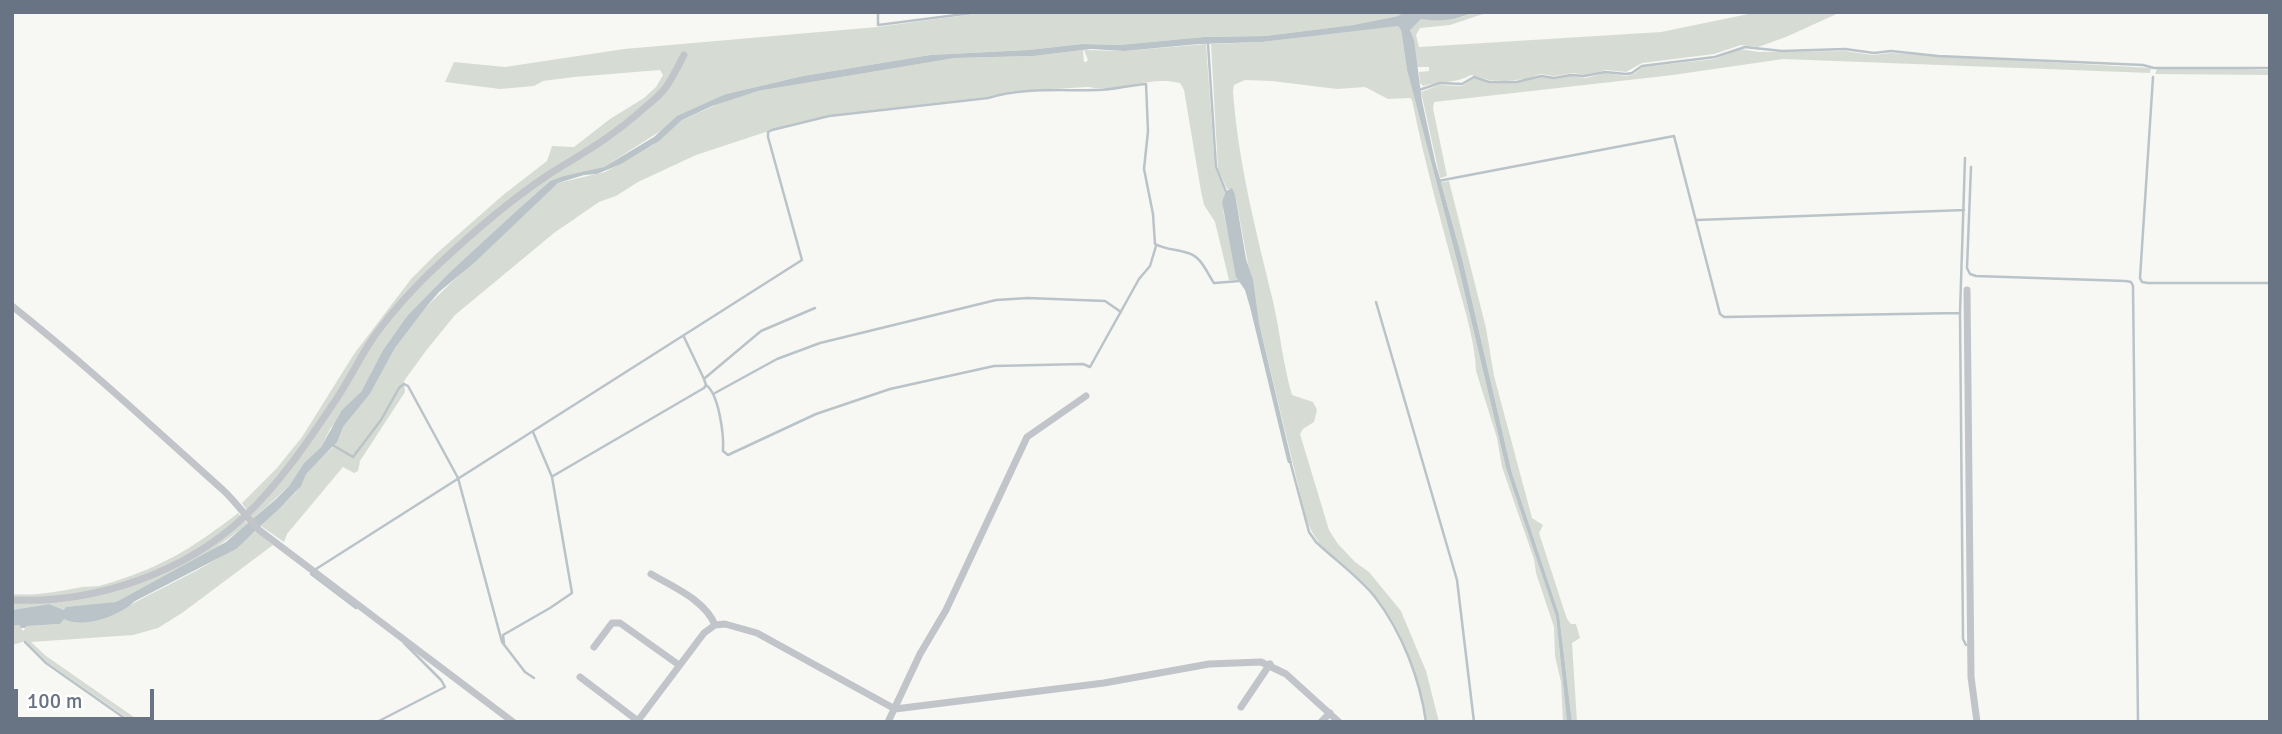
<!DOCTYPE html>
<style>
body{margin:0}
#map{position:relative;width:2282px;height:734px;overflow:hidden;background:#f7f7f4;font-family:Signika,sans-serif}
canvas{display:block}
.frame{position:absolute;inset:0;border:14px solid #687483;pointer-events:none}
.scale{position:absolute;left:14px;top:689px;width:140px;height:32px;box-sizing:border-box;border:4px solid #687483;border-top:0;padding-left:9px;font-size:21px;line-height:24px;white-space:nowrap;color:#687483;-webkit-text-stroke:5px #fff;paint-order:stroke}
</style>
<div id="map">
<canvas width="2282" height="734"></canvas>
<div class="frame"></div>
<div class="scale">100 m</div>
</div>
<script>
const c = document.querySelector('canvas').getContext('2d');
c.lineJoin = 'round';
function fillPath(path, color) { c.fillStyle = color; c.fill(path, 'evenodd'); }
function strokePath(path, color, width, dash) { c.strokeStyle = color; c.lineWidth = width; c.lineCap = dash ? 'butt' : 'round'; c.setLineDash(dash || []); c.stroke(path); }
fillPath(new Path2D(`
 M990 12H1404L1398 16 1353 25 1265 36 1204 37 1119 45 1082 44 1028 50 930 55 803 76 726 94 662 130 604 167 550 181 514 213 450 272 407 316 383 350 361 392 330 429 321 447 304 463 289 486 253 519 242 503 277 468 302 437 354 354 411 279 436 254 503 195 547 161 552 146 574 147 610 119 644 98 656 87 663 75 660 70 574 77 543 81 534 86 500 89 445 82 454 62 505 67 624 49 877 27Z
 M1474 12H1489L1450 25 1420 28 1416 35 1419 47 1661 32 1758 12H1841L1786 37 1758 47 1741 45 1714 54 1642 63 1626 72 1606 70 1585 75 1573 73 1554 76 1540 74 1526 79 1505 81 1489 80 1471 75C1455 84 1440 81 1423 86L1420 83 1419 72 1429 71V67H1417L1410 29 1421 19 1462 17Z
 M1391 26H1398L1401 30 1407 70 1457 261 1506 468 1556 617 1567 722H1563L1561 682 1555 656 1554 627 1536 573 1534 559 1502 467 1497 438 1476 371C1475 345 1467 317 1460 292 1443 228 1425 165 1412 100L1410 98 1388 99 1365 87 1337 89 1272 81 1245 80 1234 85 1233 91C1238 162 1256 231 1273 301 1280 332 1283 364 1292 395L1313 402 1317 410 1314 422 1303 429 1300 434 1329 530 1338 544 1355 562 1369 572 1401 611 1426 671 1439 722H1427C1419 679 1404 631 1376 597 1353 570 1317 554 1306 518L1259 323 1235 194 1232 189H1227L1218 169 1211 44 1262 42Z
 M1206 44 1215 168 1225 193 1223 210 1238 280H1229L1215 222 1204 205 1201 191 1184 90 1180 83C1150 75 1118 93 1088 87L1013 91 987 97 829 115 781 127 696 155 638 182 616 196 599 202 554 233 455 315 425 352 404 381 405 392 360 461 358 471 354 473 343 467 287 534 284 542 261 526 296 492 306 473 333 447 343 427 370 394 395 348 427 306 530 207 558 183 605 172 653 145 682 120 729 99 758 91 955 58 1034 56 1083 50 1084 62H1086L1088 60 1084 50 1124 51Z
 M1740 49 1759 52 1845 51 1873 55 1891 53 2151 68 2150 73 1783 59 1673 75 1434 102 1433 108 1447 176 1440 178 1421 92 1439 85 1462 86 1474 78 1489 83H1517L1541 77 1555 79 1571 76 1586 78 1605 73 1626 76 1634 74 1643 67 1715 59Z
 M2188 67 2270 70V75L2155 74 2157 69Z
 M1449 181 1486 328 1494 376 1532 518 1543 525 1539 533 1567 619 1571 624H1576L1580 638 1572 643 1577 722H1572L1559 614 1512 473 1462 258 1441 182Z
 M238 513 248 524 214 549 116 602 64 610 49 604 12 610V594C36 596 54 592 77 588 84 586 91 587 99 586 156 570 191 550 238 513Z
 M256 531 273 545 182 613 158 628 133 635 31 642 46 656 141 722H133L47 662 26 641 12 645V626L19 625 23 631 27 626 60 624 63 619C79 616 119 611 132 604 174 581 219 563 256 531Z`), '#d6dcd4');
fillPath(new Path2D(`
 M1404 12H1474C1456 20 1440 22 1421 19L1410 30 1414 40 1422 101 1435 161 1462 258 1512 473 1559 614 1572 722H1567L1556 617 1506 468 1457 261 1407 70 1401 30 1398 26 1262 42 1199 44 1124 51 1091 49 1034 56 955 58 758 91 712 106 682 120 659 141 621 164 597 174 584 175 558 183 475 262 439 292 427 306 395 348 370 394 343 427 337 442 306 474 301 486 280 508 236 549 135 601C119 616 84 629 64 619L60 624 27 626 25 628H21L19 625 12 626V610L49 604 64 610 66 607 116 602 226 542 276 499 289 486 304 463 321 447 342 410 361 392 383 350 407 316 450 272 514 213 550 181 564 176 604 167 654 137 677 116 726 94 803 76 930 55 1028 50 1082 44 1119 45 1204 37 1265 36 1353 25 1398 16Z
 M1232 188 1235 194 1246 259 1253 280 1259 323 1292 463H1288L1287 460 1250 307 1245 290 1236 277 1222 202 1226 191Z`), '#bac3c8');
strokePath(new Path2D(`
 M878 12V25L980 12
 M1208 44 1216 167 1226 192
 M2153 77 2140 278 2142 282 2148 283H2270
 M1419 90 1440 83 1462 84 1474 77 1489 82H1517L1541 76 1554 78 1571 75 1584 76 1605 72 1626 74 1632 73 1642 66 1715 57 1745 47 1782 51 1845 49 1874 53 1891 51 1938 56 2143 65 2154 68H2270
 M1965 158 1960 313 1963 639 1966 645
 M1971 167 1967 268 1970 274 1976 276 2126 281 2131 282 2133 286 2138 722
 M1438 181 1674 136 1720 314 1724 317 1960 313
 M1697 220 1964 210
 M1376 302 1457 580 1474 722
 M705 378 761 331 815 308
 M706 385C719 394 724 435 723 451L728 455 816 414 890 389 994 366 1083 364 1090 367 1139 279 1150 266 1156 246
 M715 393 777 359 820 343 996 300 1028 298 1105 301 1121 312
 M331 444 353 457 381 420 399 388 404 384 408 386 458 478 502 642 525 672 534 678
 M1290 461 1309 532 1316 542C1335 560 1359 577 1375 597 1402 632 1420 679 1426 722
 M553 476 704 388 706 385 704 379 684 337
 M316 569 802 260 768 137V132L772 130 829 116 988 98C1022 87 1061 91 1097 90 1114 90 1130 85 1146 84L1148 131 1144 169 1153 214 1155 244C1166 250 1177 249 1188 253 1201 256 1207 273 1214 283L1240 281
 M311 574 356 608
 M25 642 46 663 130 722
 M504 644 503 635 550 608 572 593 552 477 533 432
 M377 722 445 687 441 680 404 643`), '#bac3c8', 2.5);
strokePath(new Path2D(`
 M1967 290 1971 677 1977 722
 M12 306C85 364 154 428 223 490 236 502 246 517 259 530L513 722
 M651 574C673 587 705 600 715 625
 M12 600C94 604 185 573 245 516 279 484 307 443 333 404 347 384 358 361 371 341 388 316 415 286 438 265 472 233 509 201 548 175 583 153 612 137 643 109 651 102 660 96 666 87 673 77 678 66 684 55
 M594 647 612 623H620L679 665
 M580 677 638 721
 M1241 707 1270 664
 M637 722 704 633 715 625 725 624 757 633 895 709 1104 683 1209 664 1261 662 1286 674 1339 722
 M888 722 920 654 946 610 1027 437 1086 396
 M1321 722 1330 713`), '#c1c4c8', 7);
</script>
